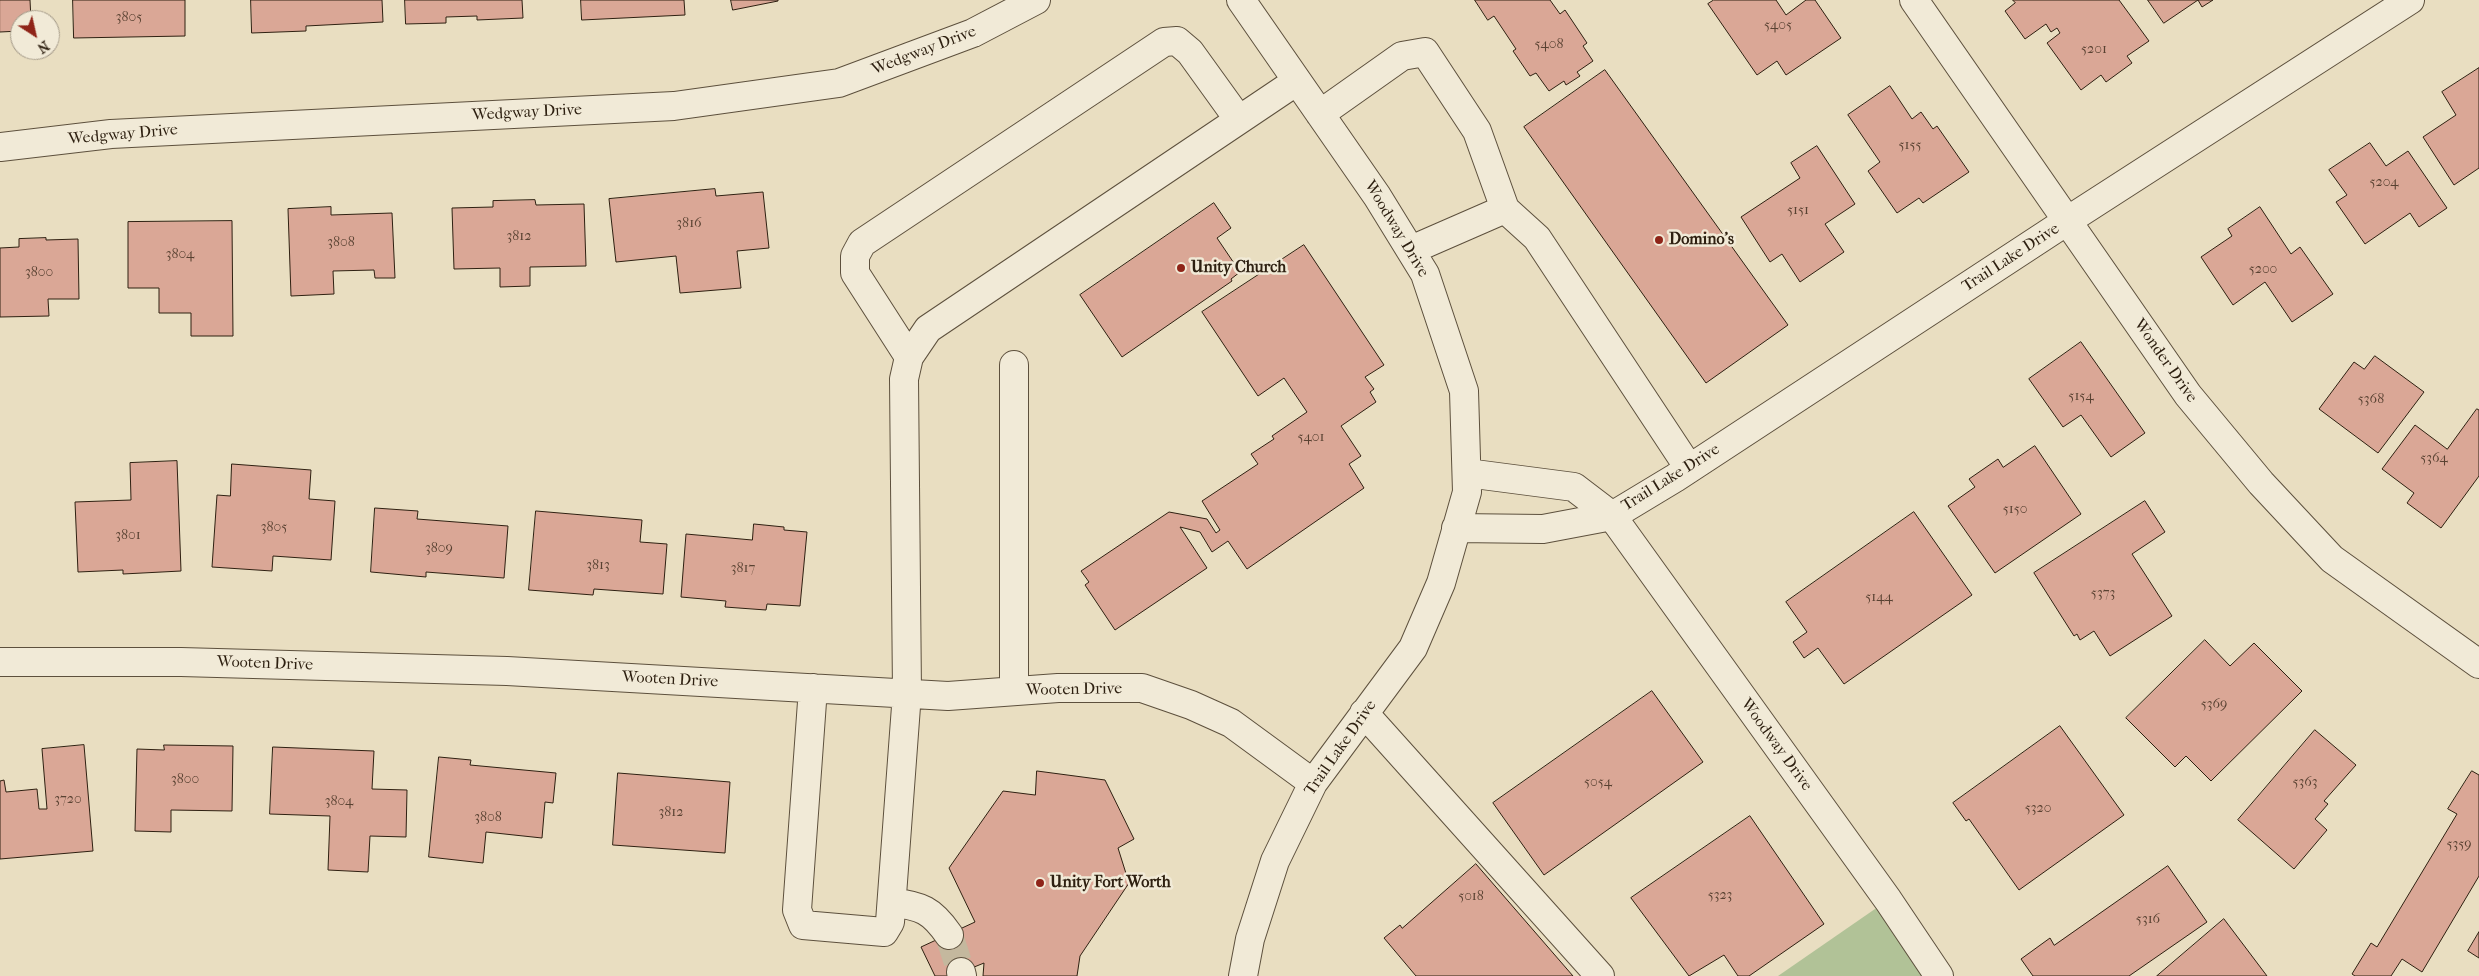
<!DOCTYPE html>
<style>
body{margin:0}
#map{position:relative;width:2479px;height:976px;overflow:hidden;background:#e9dec1;font-family:"IM FELL French Canon",serif}
canvas{display:block}
.north{position:absolute;left:10px;top:10px;width:50px;height:50px;box-sizing:border-box;background:#f1ead7;border:1px solid #a39988;border-radius:50%;rotate:145deg;font-size:14px;font-weight:700;line-height:20px;text-align:center;color:#2e2011}
.north::after{content:'';display:block;margin:auto;width:18px;height:22px;background:#8f2418;clip-path:polygon(50% 0,100% 100%,50% 72%,0 100%)}
</style>
<div id="map">
<canvas width="2479" height="976"></canvas>
<div class="north">N</div>
</div>
<script>
const c = document.querySelector('canvas').getContext('2d');
c.lineJoin = 'round';
function fillPath(path, color) { c.fillStyle = color; c.fill(path, 'evenodd'); }
function strokePath(path, color, width, dash) { c.strokeStyle = color; c.lineWidth = width; c.lineCap = dash ? 'butt' : 'round'; c.setLineDash(dash || []); c.stroke(path); }
function drawText(font, color, halo, rows, align = 'center') {
  c.font = font + ' "IM FELL French Canon",serif'; c.lineWidth = 5; c.setLineDash([]); c.textBaseline = 'middle'; c.strokeStyle = halo; c.fillStyle = color; for (const [text, x, y, turn = 0] of rows) {
    c.save(); c.translate(x, y); c.rotate((+turn || 0) * Math.PI / 180); c.textAlign = isNaN(turn) ? turn : align; if (halo) c.strokeText(text, 0, 0); c.fillText(text, 0, 0); c.restore();
  }
}
fillPath(new Path2D(`
 M1888 900 1940 976H1778Z`), '#b1c297');
const building = new Path2D(`
 M0 0H30L31 20H20V31L0 32Z
 M73 0H185V36L74 38Z
 M251 0H382L383 22 306 26V31L252 33Z
 M405 0H522L523 18 477 20V16L446 17V23L406 24Z
 M581 0H684L685 15 582 20Z
 M731 0H778V1L733 10Z
 M1475 0H1550L1560 14 1565 10 1587 43 1583 46 1593 61 1577 72 1580 76 1566 85 1564 81 1549 91 1536 73 1530 76 1513 51 1516 49 1494 16 1488 20Z
 M1714 0H1776L1786 15 1806 0H1815L1841 38 1786 75 1777 61 1757 75 1708 4Z
 M2013 0H2119L2149 41 2127 56 2132 63 2106 82 2101 75 2081 90 2047 43 2060 33 2057 28 2051 32 2046 24 2025 39 2005 11 2015 3Z
 M2148 0H2213L2202 7 2198 0 2164 23Z
 M2479 68V168L2454 185 2423 137 2456 115 2442 92Z
 M1605 70 1788 325 1706 383 1524 127Z
 M1890 86 1912 119 1921 112 1933 129 1937 126 1969 172 1923 203 1919 198 1897 213 1868 171 1880 162 1848 115Z
 M2370 143 2386 166 2408 151 2447 208 2419 227 2410 213 2365 244 2336 202 2347 195 2329 170Z
 M1817 146 1855 204 1825 224 1844 252 1800 282 1782 254 1770 262 1741 217 1800 178 1791 163Z
 M715 189 716 196 763 192 769 248 737 251 741 288 680 293 676 256 616 262 609 199Z
 M535 200 536 205 584 204 586 266 530 267V286L500 287V268L454 269 452 208 493 207V201Z
 M1214 203 1231 228 1217 238 1240 272 1231 279 1232 281 1122 357 1080 295Z
 M331 207V215L392 213 395 278H375L374 270 333 271 334 294 291 296 288 209Z
 M2260 207 2291 254 2300 247 2333 294 2292 322 2265 282 2233 305 2201 257 2232 236 2228 229Z
 M232 221 233 336H191V313H159V288H128V222Z
 M46 238V240L78 239 79 299H48L49 316 0 317V248L19 247V239Z
 M1304 245 1384 365 1365 377 1374 389 1370 392 1376 402 1341 426 1361 456 1349 464 1364 488 1247 569 1228 541 1212 552 1200 532 1180 527 1207 568 1115 630 1085 585 1089 582 1081 571 1169 512 1207 519 1216 533 1220 530 1202 501 1258 464 1251 454 1274 439 1272 436 1307 412 1284 378 1258 396 1202 312Z
 M2081 342 2145 433 2111 457 2081 415 2063 427 2029 379Z
 M2375 356 2424 392 2378 453 2319 409 2354 362 2364 369Z
 M2477 409 2479 410V476L2441 528 2407 503 2414 493 2382 469 2415 425 2447 449Z
 M2035 446 2081 514 1995 573 1948 506 1975 487 1969 479 1998 459 2003 467Z
 M177 461 181 571 123 574V570L78 572 75 502 131 500 130 463Z
 M232 464 311 470 309 499 335 501 331 560 273 556 272 571 212 567 217 495 230 496Z
 M2145 501 2165 532 2132 554 2172 616 2110 656 2094 631 2080 640 2077 634 2074 636 2034 573Z
 M375 508 418 511 417 519 508 526 504 578 426 572V577L371 572Z
 M536 511 642 520 640 542 667 544 663 594 594 589 593 595 529 590Z
 M1914 512 1972 595 1844 684 1818 648 1804 658 1793 642 1807 632 1786 602Z
 M754 524 784 527V530L807 532 800 606 767 604 766 610 725 607 726 601 681 597 686 534 752 540Z
 M2205 640 2230 666 2254 643 2302 691 2211 781 2186 756 2175 767 2126 718Z
 M1652 691 1703 762 1544 875 1493 803Z
 M2060 726 2124 815 2019 890 1969 819 1966 821 1953 803Z
 M2315 730 2356 765 2324 801 2328 804 2315 819 2327 830 2294 869 2238 820Z
 M84 745 93 851 0 859V781L4 780 6 792 37 789 39 809H47L42 749Z
 M164 745 233 746 232 811 171 810V832L135 831 137 749 164 750Z
 M273 747 374 751 372 789 407 790 406 837 370 836 368 872 328 870 330 816 270 814Z
 M439 757 471 760 470 765 556 773 553 803 545 802 542 838 486 832 483 863 429 857Z
 M1037 771 1105 780 1134 839 1118 848 1129 883 1080 956 1077 976H983L984 963 952 976H935L921 947 975 922 949 868 1003 791 1035 795Z
 M2472 771 2479 775V876L2422 972 2402 959 2391 976H2355L2352 974 2371 943 2377 947 2457 814 2448 809Z
 M618 773 730 782 725 853 613 845Z
 M1750 816 1824 924 1749 976H1738L1724 955 1689 976 1631 898Z
 M1476 864 1573 976H1416L1384 938 1400 925 1402 928Z
 M2168 866 2207 922 2129 976H2033L2021 959 2050 938 2054 945Z
 M2224 919 2267 976H2157Z
 M2479 932V958L2468 951Z`);
fillPath(building, '#daa796');
strokePath(building, '#2e2011', 1);
strokePath(new Path2D(`
 M949 935 961 972`), '#c4b89e', 28, [28, 14]);
const minor = new Path2D(`
 M1241 0 1377 196 1425 274 1464 391 1467 492 1441 583 1413 648 1313 783 1275 861 1250 939 1243 976
 M1914 0 2188 395 2261 483 2332 559 2479 664
 M1320 114 1402 56 1425 52 1477 131 1505 209
 M0 147 111 134 674 106 839 83 973 33 1036 0
 M1411 250 1505 209 1537 238 1689 468
 M909 357 855 273V256L862 243 1164 42 1177 41 1190 52 1239 120
 M1467 473 1574 487 1612 516 1888 900 1939 976
 M1456 528 1543 529 1612 516 1675 478 2067 221 2410 0
 M0 662H181L507 671 948 696 1058 688H1142L1191 705 1231 723 1313 783
 M813 688 797 910 803 925 884 932 890 922 907 693 904 379 909 357 928 329 1297 81
 M1014 691V365
 M1364 713 1600 976
 M892 902C922 907 931 909 949 935
 M961 972 962 976`);
strokePath(minor, '#5d503d', 30);
strokePath(minor, '#f1ead7', 28);
for (const [x, y, r, color] of [
 [1659,240,5,"#8f2418"],
 [1181,268,5,"#8f2418"],
 [1040,883,5,"#8f2418"]
]) { const dot = new Path2D(); dot.arc(x, y, r, 0, 2 * Math.PI); c.fillStyle = color; c.fill(dot); strokePath(dot, '#f1ead7', 2); }
drawText('14px', '#594232', null, [
 ["3805",129,18],
 ["5405",1778,26],
 ["5408",1549,45],
 ["5201",2094,50],
 ["5155",1910,146],
 ["5204",2384,183],
 ["5151",1798,211],
 ["3816",689,224],
 ["3812",519,237],
 ["3808",341,243],
 ["3804",180,255],
 ["5200",2263,270],
 ["3800",39,273],
 ["5154",2081,397],
 ["5368",2371,400],
 ["5401",1311,438],
 ["5364",2434,459],
 ["5150",2015,510],
 ["3805",274,528],
 ["3801",128,536],
 ["3809",439,549],
 ["3813",598,566],
 ["3817",743,569],
 ["5373",2103,594],
 ["5144",1879,598],
 ["5369",2214,705],
 ["3800",185,780],
 ["5054",1598,783],
 ["5363",2305,783],
 ["3720",68,800],
 ["3804",339,802],
 ["5320",2038,809],
 ["3812",671,813],
 ["3808",488,818],
 ["5359",2459,845],
 ["5323",1720,896],
 ["5018",1471,897],
 ["5316",2148,920]
]);
drawText('16px', '#2e2011', '#f1ead7', [
 ["Wedgway Drive",924,51,-21],
 ["Wedgway Drive",527,113,-3],
 ["Wedgway Drive",123,135,-5],
 ["Woodway Drive",1396,229,59],
 ["Trail Lake Drive",2011,258,-33],
 ["Wonder Drive",2165,361,55],
 ["Trail Lake Drive",1671,478,-32],
 ["Wooten Drive",265,664,2],
 ["Wooten Drive",670,680,3],
 ["Wooten Drive",1074,690,-1],
 ["Woodway Drive",1776,745,54],
 ["Trail Lake Drive",1341,748,-55]
]);
drawText('bold 16px', '#2e2011', '#f1ead7', [
 ["Domino's",1669,240],
 ["Unity Church",1191,268],
 ["Unity Fort Worth",1050,883]
], 'left');
</script>
